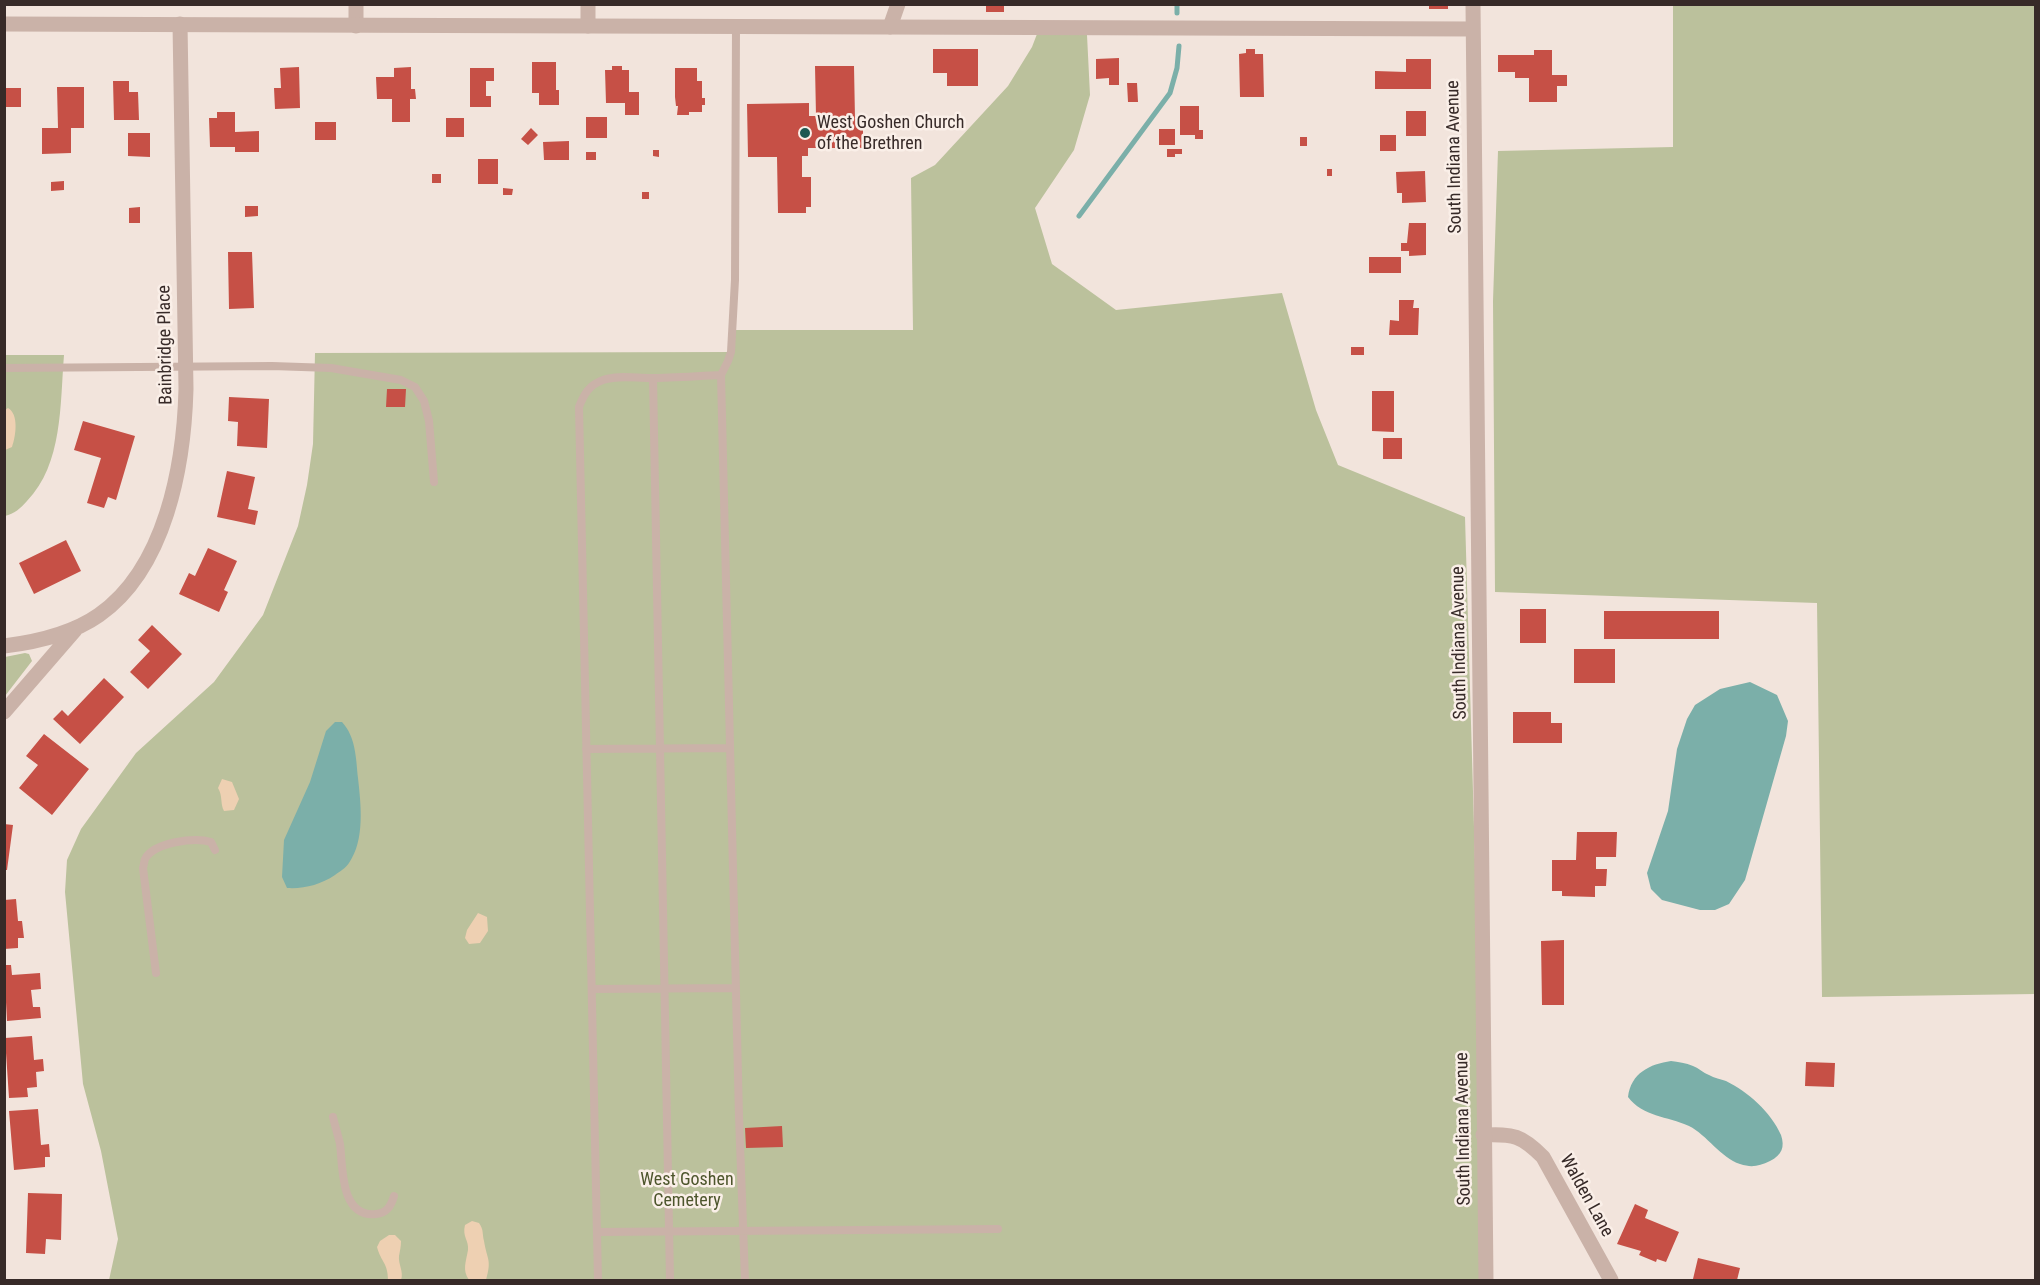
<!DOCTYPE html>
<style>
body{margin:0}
#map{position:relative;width:2040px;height:1285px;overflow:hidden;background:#f2e4dc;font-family:"Roboto Condensed",sans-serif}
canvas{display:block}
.frame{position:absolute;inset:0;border:6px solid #372a28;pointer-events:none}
</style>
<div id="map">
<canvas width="2040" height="1285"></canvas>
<div class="frame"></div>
</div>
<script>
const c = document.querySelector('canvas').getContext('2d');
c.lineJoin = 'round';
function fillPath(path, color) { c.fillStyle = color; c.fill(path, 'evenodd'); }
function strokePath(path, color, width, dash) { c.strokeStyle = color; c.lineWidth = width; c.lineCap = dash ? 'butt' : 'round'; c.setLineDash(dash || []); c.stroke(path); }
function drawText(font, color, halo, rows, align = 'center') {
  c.font = font + ' "Roboto Condensed",sans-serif'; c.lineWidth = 5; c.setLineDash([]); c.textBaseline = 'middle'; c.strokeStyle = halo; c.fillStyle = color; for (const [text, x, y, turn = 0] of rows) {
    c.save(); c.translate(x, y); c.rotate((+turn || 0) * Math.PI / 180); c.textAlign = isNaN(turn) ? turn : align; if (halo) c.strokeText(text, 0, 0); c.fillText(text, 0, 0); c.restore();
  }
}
fillPath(new Path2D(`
 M1673 5H2035V994L1822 997 1817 603 1495 592 1493 301 1498 151 1673 147Z
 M1037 34 1087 35 1090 95 1074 150 1035 208 1052 264 1116 310 1282 293 1316 410 1338 465 1465 517 1483 1135 1486 1280H109L118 1239 101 1151 83 1084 65 892 67 860 81 829 136 753 214 682 263 615 298 526 307 485 313 444 315 353 730 352 733 330H913L911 178 935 165 1008 86 1032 47Z
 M5 355H64C60 404 63 464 27 501 21 508 14 514 5 516Z
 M25 653 29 654 32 661 5 696V657Z`), '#bbc19c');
fillPath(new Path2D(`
 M8 408C19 414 16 436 12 447L5 450 6 430 5 410Z
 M222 779 232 782 239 799 234 810 224 811C220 804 223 796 218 788Z
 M478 913 487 917 488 931 480 943 469 944 465 938 467 930Z
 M472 1221 479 1223C484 1230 482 1233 484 1241 487 1260 492 1259 486 1280H469C462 1270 466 1262 468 1250 469 1240 462 1237 465 1225Z
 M389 1235H395L401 1241C401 1247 400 1250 399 1256 398 1264 404 1272 401 1280H388C388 1263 381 1262 377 1247L380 1241Z`), '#eed0b2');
fillPath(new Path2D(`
 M1750 682 1777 695 1788 721 1786 736 1745 880 1729 904 1715 910H1700L1662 900 1651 889 1647 873 1668 811 1677 749 1687 719 1695 705 1720 689Z
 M335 722H342C356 737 356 759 358 778 361 805 365 840 349 863 346 868 339 872 335 875 320 885 304 889 287 888L282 877 284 840 310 782 326 731Z
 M1671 1061C1678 1062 1686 1063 1693 1066 1699 1068 1703 1073 1709 1075 1714 1078 1721 1079 1726 1081 1748 1092 1771 1112 1781 1135 1785 1147 1782 1155 1770 1161 1759 1166 1752 1168 1740 1164 1721 1158 1707 1135 1689 1126 1667 1116 1643 1117 1628 1097 1631 1073 1650 1064 1671 1061Z`), '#7bafa9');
strokePath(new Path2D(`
 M1177 4V13
 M1079 216 1170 93 1177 68 1179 46`), '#7bafa9', 5);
fillPath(new Path2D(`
 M986 4H1004V12H986Z
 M1429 4H1448V9H1429Z
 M933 49H978V86H947V73H933Z
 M1246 49H1255V54H1263L1264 97H1240L1239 54 1246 53Z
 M1534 50H1552V75H1567V86H1557V102H1529V78H1515V72H1498V55H1534Z
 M1119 58V85H1109V78L1096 79V59Z
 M1406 59H1431V89H1375V71L1406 72Z
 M532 62H556V90H559V105H539V93H532Z
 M612 66H622V70H629V92H639V115H625V103H606L605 70H612Z
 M815 66H854L855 119H863V148H808V156H802V177H811V207H806V213H778L777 157H748L747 104 809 103V116H816Z
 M299 67 300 108 275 109 274 88H281L280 68Z
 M411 67V89H415L416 99H410V122H392V99H377L376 77H394V68Z
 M470 68H494V81H486V96H491V107H470Z
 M675 68H697V81H702V98H705V105H702V112H689V115H677L678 106H676L675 97Z
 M113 81H129V92H138L139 120H114Z
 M1127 83H1137L1138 102H1128Z
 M57 87H84V128H71V153L42 154V128H58Z
 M4 88H21V107H4Z
 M1180 106H1199V130H1203V139H1195V135H1180Z
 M1406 111H1426V136H1406Z
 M217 112H235V132L259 131V152H235V147H210L209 118H217Z
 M586 117H607V138H586Z
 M446 118H464V137H446Z
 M315 122H336V140H315Z
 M531 128 538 135 528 145 521 139Z
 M1159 129H1175V145H1159Z
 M128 133H150V157L128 156Z
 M1380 135H1396V151H1380Z
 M1300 137H1307V146H1300Z
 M569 141V160H544L543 142Z
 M1167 149H1182V154H1175V157H1167Z
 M653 150H659V157L653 156Z
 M586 152H596V160H586Z
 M478 159H498V184H478Z
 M1327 169H1332V176H1327Z
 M1425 171 1426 202 1402 203V193H1397L1396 172Z
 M432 174H441V183H432Z
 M64 181V190L51 191V182Z
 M503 188 513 189 512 195H503Z
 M642 192H649V199H642Z
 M245 206H258V216L245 217Z
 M140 207V223H129V208Z
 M1409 223H1426V255L1409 256V251H1401V243H1407Z
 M228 252H252L254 308 229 309Z
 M1369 257H1401V273H1369Z
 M1399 300H1414L1413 308H1419L1418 335H1389L1390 320 1399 321Z
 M1351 347H1364V355H1351Z
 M387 389H406L405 407H386Z
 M1372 391H1394V432L1372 431Z
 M229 397 269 399 267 448 237 446 238 422 228 421Z
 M83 421 135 436 116 500 108 497 104 508 87 503 101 458 74 450Z
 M1383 438H1402V459H1383Z
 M227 471 255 477 248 509 258 511 255 525 217 517Z
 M66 540 81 571 34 594 19 563Z
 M208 548 237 561 224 590 228 592 219 612 179 594 189 573 195 576Z
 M1520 609H1546V643H1520Z
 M1604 611H1719V639H1604Z
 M152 625 182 654 148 689 130 672 150 651 138 640Z
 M1574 649H1615V683H1574Z
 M104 678 124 697 80 744 53 719 62 710 68 716Z
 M1513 712H1551V723H1562V743H1513Z
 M44 734 89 769 52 815 19 788 38 765 26 756Z
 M4 824 13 825 7 870H4Z
 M1577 832H1617L1616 857H1596V869H1607L1606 886H1595V897L1562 896V891H1552V860H1576Z
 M16 899 18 921H22L24 938H18V948L4 949V900Z
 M1564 940V1005H1542L1541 941Z
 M4 965H11L12 975 40 973 41 989 31 990 33 1007H40L41 1018 7 1021Z
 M32 1036 34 1060 43 1059 44 1071 36 1072 37 1087 27 1088 28 1097 9 1098 5 1038Z
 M1806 1062 1835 1063 1834 1087 1805 1086Z
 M38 1109 41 1145 49 1144 50 1157H45V1167L14 1170 9 1111Z
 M782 1126 783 1147 746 1148 745 1128Z
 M28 1193 62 1194 61 1240 46 1239 45 1254 26 1253Z
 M1635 1204 1648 1210 1645 1218 1679 1232 1666 1262 1657 1259 1656 1262 1639 1255 1641 1251 1617 1244Z
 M1698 1258 1740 1268 1737 1280H1700L1693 1279Z`), '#c65046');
strokePath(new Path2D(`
 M736 27 735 280 731 352 728 361 721 375 739 1116 745 1280
 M4 368 272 366 331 368 401 380 415 387 424 401 429 421 434 482
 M653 378 670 1280
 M586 749 730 748
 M156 973 143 868C144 865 144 862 145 859 154 842 195 837 211 842L215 850
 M592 989 736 988
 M333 1117C335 1126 338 1135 340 1144 343 1167 340 1218 376 1214 387 1213 391 1206 394 1196
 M597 1232 998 1229
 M598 1280 579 407C584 394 589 385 603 380 617 375 635 378 650 378 673 378 697 376 721 375`), '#cab2a8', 8);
strokePath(new Path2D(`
 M356 4V26
 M588 4V26
 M890 27 898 4
 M4 646C37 642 72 634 99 615 166 568 184 465 186 389L180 24
 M4 712 75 630
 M1483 1135C1514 1134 1521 1135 1543 1157L1611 1280`), '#cab2a8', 15);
strokePath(new Path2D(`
 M1473 4 1486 1280
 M4 24 1473 29`), '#cab2a8', 15);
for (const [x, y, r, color] of [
 [805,133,6,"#1d5953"]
]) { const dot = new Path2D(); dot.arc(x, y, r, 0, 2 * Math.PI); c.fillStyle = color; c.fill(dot); strokePath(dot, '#faefe8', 2); }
drawText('18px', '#372a28', '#faefe8', [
 ["West Goshen Church",817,123],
 ["of the Brethren",817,144]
], 'left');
drawText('18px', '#372a28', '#faefe8', [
 ["South Indiana Avenue",1455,157,-91],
 ["Bainbridge Place",166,345,-91],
 ["South Indiana Avenue",1460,643,-91],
 ["South Indiana Avenue",1464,1129,-91],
 ["Walden Lane",1586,1196,61]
]);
drawText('18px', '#4d552c', '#faefe8', [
 ["West Goshen",687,1180],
 ["Cemetery",687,1201]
]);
</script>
